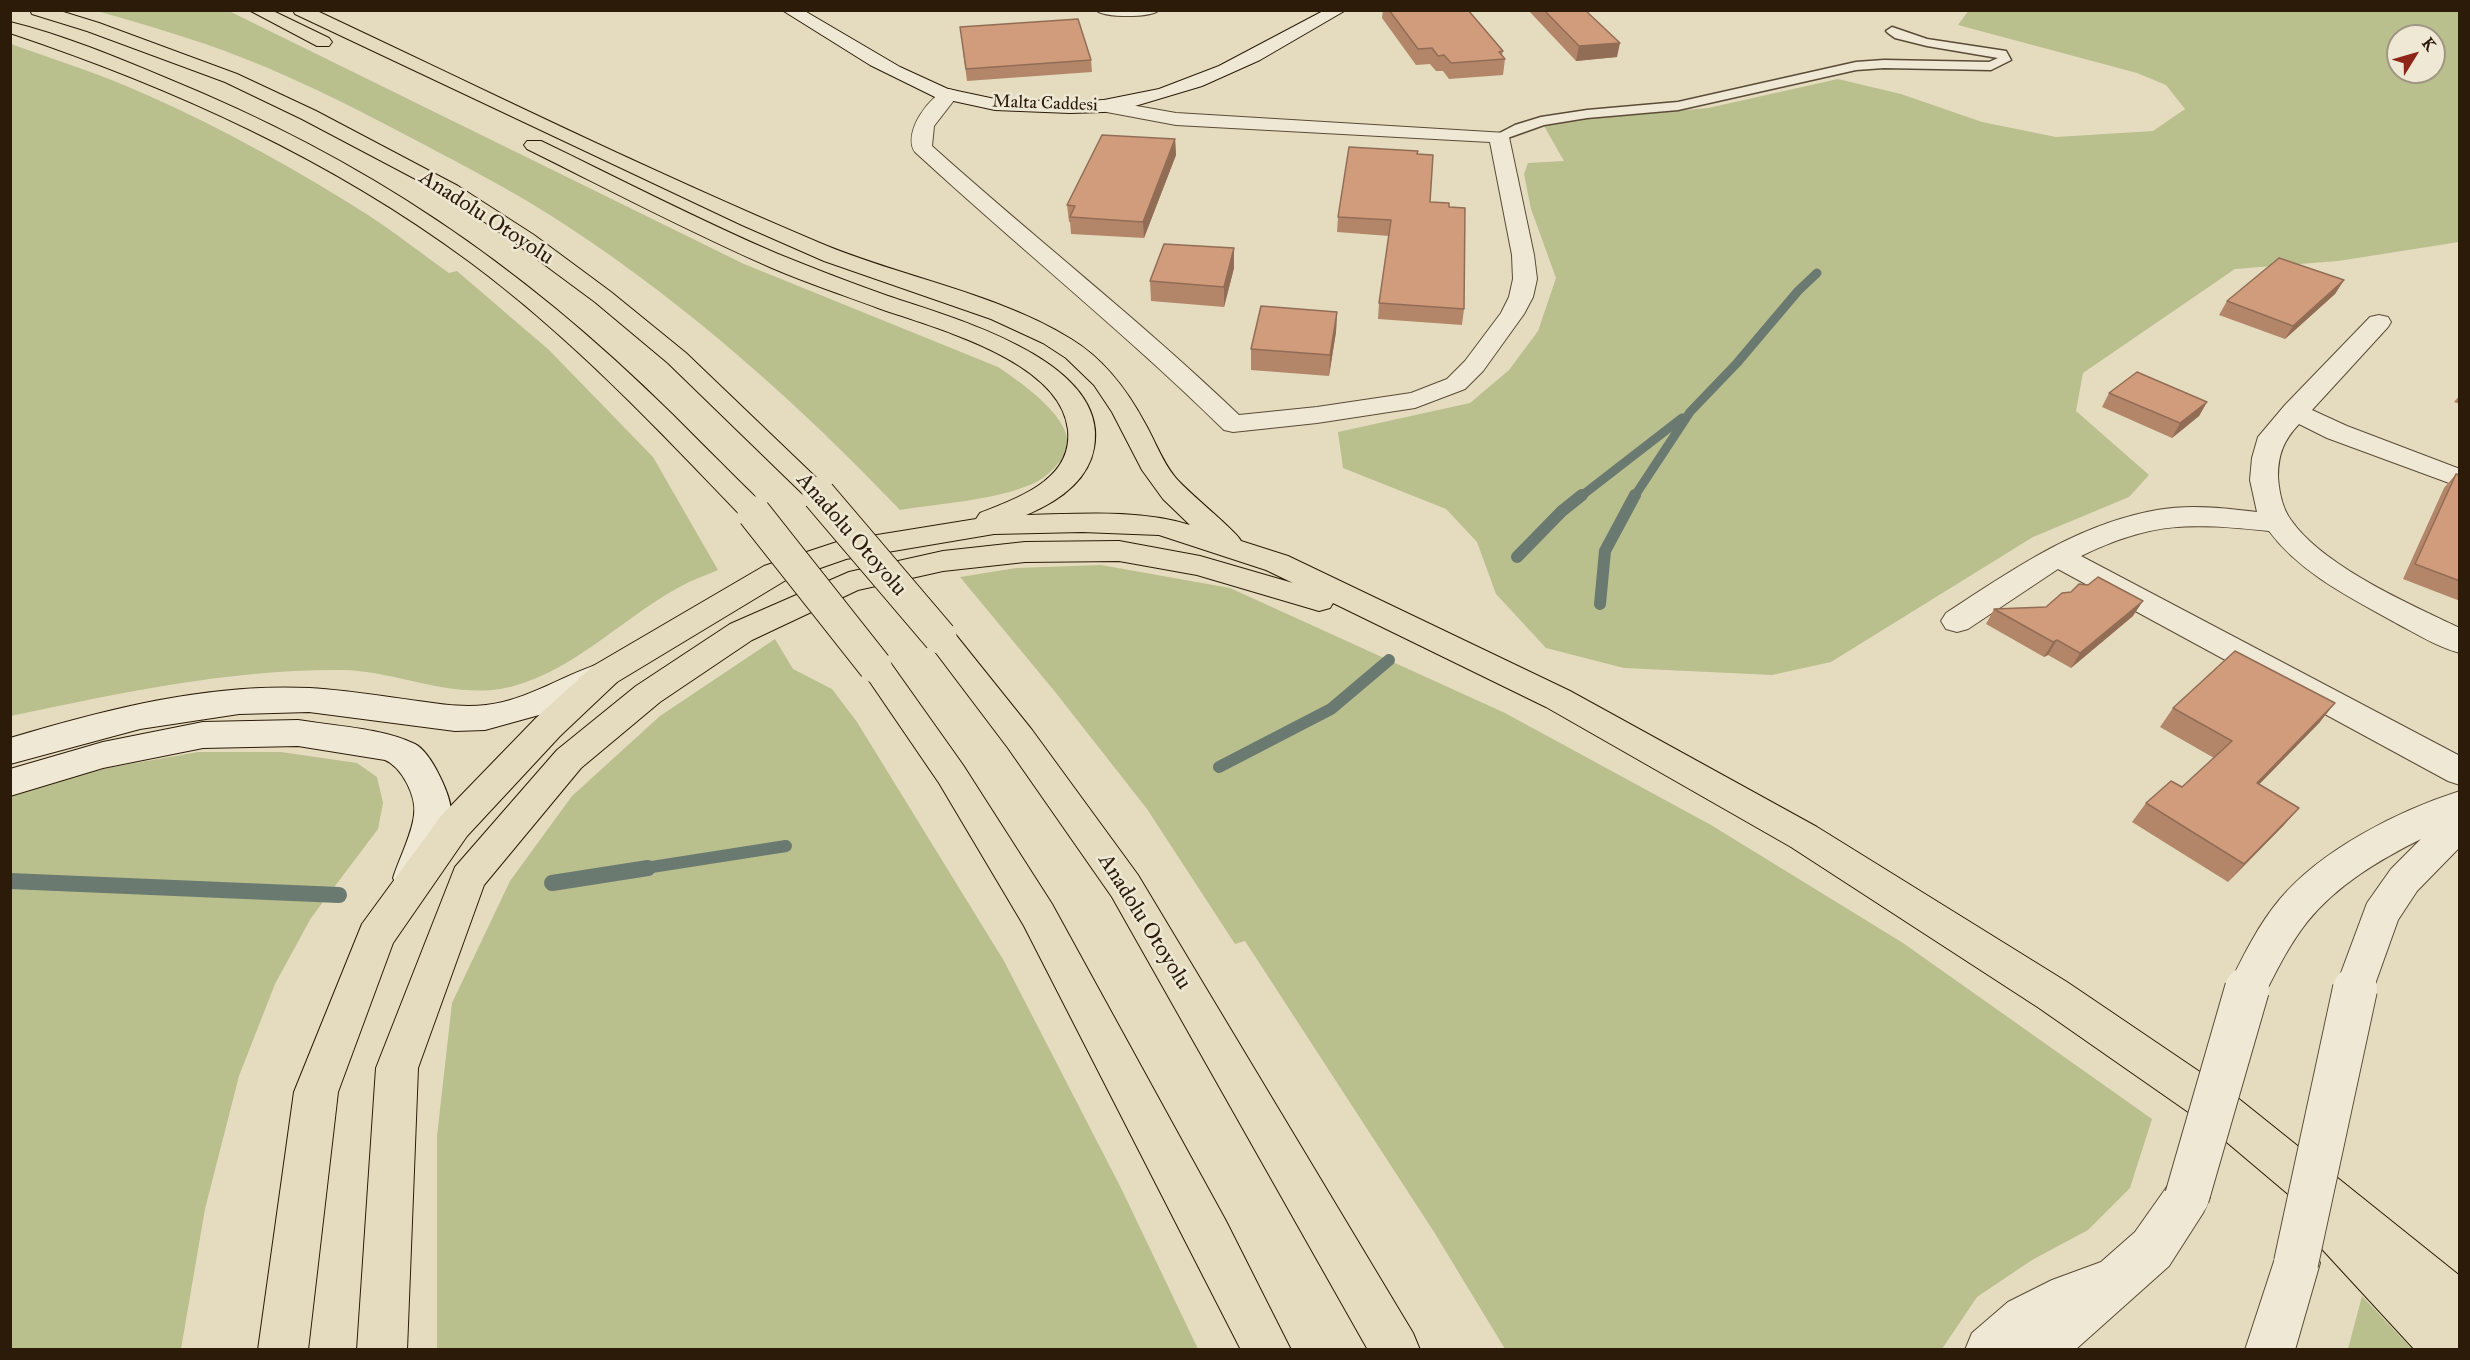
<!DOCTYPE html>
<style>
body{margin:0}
#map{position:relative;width:2470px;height:1360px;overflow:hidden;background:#e5dcbf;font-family:"IM FELL Great Primer",serif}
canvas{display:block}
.frame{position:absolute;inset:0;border:12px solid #2b1b08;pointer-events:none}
.north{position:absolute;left:2386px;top:24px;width:60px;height:60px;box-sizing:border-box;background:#eee8d5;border:2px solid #a09683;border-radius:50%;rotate:53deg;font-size:16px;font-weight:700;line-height:24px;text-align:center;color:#2b1b08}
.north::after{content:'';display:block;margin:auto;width:21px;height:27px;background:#8f2418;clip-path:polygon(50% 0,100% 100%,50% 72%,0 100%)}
</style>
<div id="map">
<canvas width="2470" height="1360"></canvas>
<div class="frame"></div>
<div class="north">K</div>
</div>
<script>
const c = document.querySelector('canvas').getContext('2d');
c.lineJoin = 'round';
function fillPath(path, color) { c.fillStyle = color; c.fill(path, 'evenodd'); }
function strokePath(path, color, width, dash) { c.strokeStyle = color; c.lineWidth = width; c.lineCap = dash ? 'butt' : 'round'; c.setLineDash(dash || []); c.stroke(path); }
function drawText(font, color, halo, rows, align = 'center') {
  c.font = font + ' "IM FELL Great Primer",serif'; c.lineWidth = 5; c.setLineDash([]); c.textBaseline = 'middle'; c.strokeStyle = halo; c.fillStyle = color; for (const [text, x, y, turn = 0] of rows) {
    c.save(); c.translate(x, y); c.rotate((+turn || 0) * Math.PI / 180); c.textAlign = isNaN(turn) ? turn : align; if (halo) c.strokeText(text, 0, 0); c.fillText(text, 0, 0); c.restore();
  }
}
fillPath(new Path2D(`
 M1969 10 2459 11V242L2338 261 2235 269 2083 373 2076 411 2149 475 2129 497 2033 537 1831 662 1772 675 1624 668 1546 648 1496 594 1477 542 1446 509 1343 468 1338 432 1470 403 1509 370 1538 331 1556 278 1531 209 1524 174 1528 163 1564 161 1544 126 1551 122 1708 108 1838 79 1901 94 1982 122 2056 137 2153 131 2185 109 2166 85 2137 73 1958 25ZM2398 36H2434V72H2398Z
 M97 11H229L744 264 998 367C1020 382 1082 423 1065 456 1063 459 1058 463 1056 466 1049 474 1040 481 1030 485 989 501 943 503 900 510 800 405 689 306 567 226 526 199 482 175 438 152 374 118 310 84 243 58 195 39 146 25 97 11Z
 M11 44C56 60 103 75 147 95 224 129 297 170 368 215 396 233 422 254 449 273L457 271 549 350 653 457 718 570C704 576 689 581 676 589 620 620 566 678 500 689 445 697 395 671 343 670 230 669 120 693 11 716Z
 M1101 565 1230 588 1505 713 1711 825 1903 943 2152 1119 2130 1188 2088 1230 2032 1260 1977 1297 1942 1349H1505L1434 1232 1245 941 1235 944 1147 809 1056 693 960 577 1016 568Z
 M775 639 793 669 832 689 857 722 1004 961 1121 1188 1198 1349H437V1136L452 1003 510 881 572 796 660 716Z
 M198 752H281L357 763 377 777 383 803 378 829 311 918 275 984 239 1076 205 1209 181 1349H11L10 793 107 768Z
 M2362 1296 2412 1349H2348Z`), '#babf8e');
strokePath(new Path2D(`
 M1580 497 1682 418
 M1634 497 1690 412 1737 363 1798 291 1817 273`), '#6b7a70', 9);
strokePath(new Path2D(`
 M1517 557 1562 511 1582 495
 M1600 604 1605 551 1635 495
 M1219 767 1331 709 1389 660
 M639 869 786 846`), '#6b7a70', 12);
strokePath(new Path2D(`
 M10 881 339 895
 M552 883 648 868`), '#6b7a70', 16);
const service = new Path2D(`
 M1892 27 1927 39 2006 51 2011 60 1991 70 1884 68 1856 70 1678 110 1587 118 1544 125 1499 141 1492 137 1515 125 1541 117 1587 110 1678 102 1856 62 1884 60 1989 62 1998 58 1927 46 1895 38 1888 33 1886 31Z`);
const minor = new Path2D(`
 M1096 10H1159C1152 18 1103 18 1096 10Z
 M949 89 956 91 958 95 934 126 932 146C1033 237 1141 321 1239 415L1317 407 1411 393 1447 379 1465 361 1501 313 1509 297 1513 279 1512 255 1490 142 1176 125 1096 110 1094 106 1096 102 1103 100 1176 113 1506 133 1509 137 1534 255 1537 279 1533 297 1524 314 1483 371 1465 389 1415 408 1317 423 1233 432 1224 430C1125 333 1017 246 915 152 902 133 930 94 949 89Z
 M2379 315 2388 317 2391 322 2388 327 2312 410 2347 426 2460 469V487L2327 438 2299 424C2284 440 2278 454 2278 477 2279 491 2282 508 2291 520 2323 566 2409 604 2460 628V653C2437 647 2417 634 2396 623 2351 598 2300 573 2269 531 2191 523 2153 521 2081 556L2460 756V785L2448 781 2058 569 1968 629 1957 632 1946 629 1941 621 1946 613C2012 570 2077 524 2157 510 2190 504 2224 508 2257 512L2250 480 2252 458 2258 437 2285 405 2370 317Z`);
const tertiary = new Path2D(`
 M2460 791V847L2417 891 2398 920 2369 1001 2355 1007 2341 1001 2335 989 2367 903 2391 869 2421 839C2379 860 2337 885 2307 922 2288 946 2275 974 2261 1001L2247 1007 2233 1001 2227 989C2242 958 2258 925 2280 899 2322 849 2398 811 2460 791Z
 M2187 1175 2203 1181 2210 1197 2203 1213 2169 1266 2075 1350H1965L1972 1333 2008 1302 2052 1280 2101 1262 2135 1232 2171 1181Z
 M2296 1239 2313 1246 2320 1263 2295 1350H2245L2279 1246Z`);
const secondary = new Path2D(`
 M782 10H803L900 67 948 89 995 99 1070 102 1104 100 1159 89 1219 66 1325 10H1346L1260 60 1202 86 1135 106 1104 112 1070 113 995 110 935 97 870 65Z
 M605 662 617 666 621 674 617 682 550 712 485 730 455 731 309 712 239 714 140 729 10 764V738C107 709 208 683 310 688 346 690 382 696 418 701 441 704 463 708 486 705 529 700 564 674 605 662Z
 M298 720C334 726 382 728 415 744 431 752 453 798 451 815 449 831 433 874 425 889L412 893 399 889 393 878C399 859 412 834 414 815 417 797 402 767 385 760L298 746 203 748 103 768 10 796V769L103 742 203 722Z`);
const primary = new Path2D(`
 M249 10H271L329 38 332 42 329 46H317Z
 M293 10H315C483 89 649 171 820 243 900 277 997 293 1071 339 1104 359 1128 391 1146 425 1156 443 1162 461 1175 477 1187 492 1239 533 1241 541L1288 556 1570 691 1817 827 2067 982 2234 1095 2460 1276V1350H2415L2310 1236 2303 1220 2307 1210 2204 1123 2039 1008 1791 847 1546 707 1333 603 1330 608 1319 611 1197 575 1119 561 1025 562 943 571 858 590 752 640 660 702 581 768 484 885 418 1068 407 1350H357L376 1068 455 867 557 750 636 686 730 624 849 572 943 551 1025 542 1119 541 1200 556 1293 583 1266 570 1159 535 1082 532 994 534 846 559 786 580 617 682 560 736 467 836 393 943 338 1092 308 1350H258L294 1092 362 924 441 816 536 718 593 666 764 566 840 541 976 519 980 513C1017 498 1073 480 1068 430 1061 360 934 328 878 308 843 295 807 283 772 268 689 232 608 189 527 149L524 145 527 141H541C620 179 698 220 778 254 815 269 851 283 888 296 950 317 1111 360 1094 448 1088 482 1055 503 1026 515 1080 514 1138 509 1190 525L1163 499 1142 470 1112 412 1094 385 1066 358 1043 343 991 319 824 261 742 225 295 14Z`);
const motorway = new Path2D(`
 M30 10H57L99 23 237 74 316 111 458 186 534 235 611 292 686 353 828 489 824 495 814 498 804 495 668 363 595 302 518 245 444 194 302 119 225 82 87 31 32 14Z
 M10 22C63 35 116 57 166 78 365 159 520 264 672 414 694 436 716 458 737 479 748 490 760 500 768 513L764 519 754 522 744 519C658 429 571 337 470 262 331 159 174 88 10 33Z
 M940 626 951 629 1032 730 1138 875 1413 1333 1420 1350H1368L1112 897 1008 748 924 637 929 629Z
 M875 655 887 658 963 765 1052 904 1226 1221 1291 1350H1241L1024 926 939 783 859 666 863 658Z`);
strokePath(service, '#5a4b36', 3);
strokePath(minor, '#5a4b36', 2);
strokePath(tertiary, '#5a4b36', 2);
strokePath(secondary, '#2b1b08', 2);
strokePath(primary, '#2b1b08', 2);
strokePath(motorway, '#2b1b08', 2);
fillPath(service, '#eee8d5');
fillPath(minor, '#eee8d5');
fillPath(tertiary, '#eee8d5');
fillPath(secondary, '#eee8d5');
fillPath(primary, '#e5dcbf');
fillPath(motorway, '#e5dcbf');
const tertiaryBridge = new Path2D(`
 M2187 1197 2247 989
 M2296 1263 2355 989`);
const motorwayBridgeFar1 = new Path2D(`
 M814 489 821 497`);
const motorwayBridge = new Path2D(`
 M819 495 940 637
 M754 513 875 666`);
strokePath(tertiaryBridge, '#5a4b36', 46, []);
strokePath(motorwayBridgeFar1, '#2b1b08', 26, []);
strokePath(motorwayBridge, '#2b1b08', 35, []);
strokePath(tertiaryBridge, '#eee8d5', 44);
strokePath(motorwayBridgeFar1, '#e5dcbf', 25);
strokePath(motorwayBridge, '#e5dcbf', 33);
fillPath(new Path2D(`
 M1383 10H1468L1503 51 1502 56 1505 59 1503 75 1449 79 1443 71H1436L1430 64 1416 65 1382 18Z
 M1528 10H1585L1617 57 1576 61Z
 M960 27 1091 60 1092 72 967 81Z
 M1175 139 1176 155 1144 238 1071 234 1070 222H1069L1067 205Z
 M1417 154 1430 202 1449 207 1464 309 1462 325 1378 319 1379 303 1389 236 1337 232 1338 217Z
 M1234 248V268L1224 307 1151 301 1150 281Z
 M2344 280 2335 294 2285 339 2219 315 2227 301Z
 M1337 312 1336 332 1329 376 1251 370V349Z
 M2109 393 2207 402 2199 416 2172 438 2102 407Z
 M2460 395V404L2454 402Z
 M2456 474 2460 475V601L2403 579 2444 488Z
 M1994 609 2133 616 2071 668 2048 655 2044 657 1986 624Z
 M2173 708 2320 722 2259 784 2299 808 2283 826 2228 882 2132 822 2146 803 2182 787 2214 758 2160 727Z`), '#b3866a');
fillPath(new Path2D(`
 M1620 43 1617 57 1576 61 1579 46Z
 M1175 139 1176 155 1144 238 1143 222Z
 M1234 248V268L1224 307V287Z
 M2344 280 2335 294 2285 339 2293 326Z
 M1337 312 1336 332 1329 376 1330 355Z
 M2207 402 2199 416 2172 438 2180 423Z
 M2143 601 2133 616 2071 668 2080 653Z
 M2057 640 2048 655 2044 657 2053 642Z
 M2335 703 2320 722 2242 802 2257 783Z
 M2299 808 2283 826 2228 882 2244 864Z`), '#926d56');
const building = new Path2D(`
 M1389 10H1468L1503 51 1499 52 1505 59 1451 63 1444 55 1438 56 1432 48 1418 49Z
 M1544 10H1585L1620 43 1579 46Z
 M1078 19 1091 60 966 69 960 27Z
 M1102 135 1175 139 1143 222 1070 217 1075 206 1067 205Z
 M1349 147 1418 151 1417 154 1433 155 1430 202 1449 203V207L1465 208 1464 309 1379 303 1391 220 1338 217Z
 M1164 244 1234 248 1224 287 1150 281Z
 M2279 258 2344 280 2293 326 2227 301Z
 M1261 306 1337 312 1330 355 1251 349Z
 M2137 372 2207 402 2180 423 2109 393Z
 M2456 474 2460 475V581L2415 564Z
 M2098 577 2143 601 2080 653 2057 640 2053 642 1994 609 2046 607 2062 593 2071 592 2079 584 2088 585Z
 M2235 651 2335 703 2257 783 2299 808 2244 864 2146 803 2171 781 2182 787 2232 741 2173 708Z`);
fillPath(building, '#d09c7b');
strokePath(building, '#926d56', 1.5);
drawText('18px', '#2b1b08', '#eee8d5', [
 ["Malta Caddesi",1045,104,2]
]);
drawText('22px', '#2b1b08', '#eee8d5', [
 ["Anadolu Otoyolu",486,218,33],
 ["Anadolu Otoyolu",851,535,49],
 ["Anadolu Otoyolu",1144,922,58]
]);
</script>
